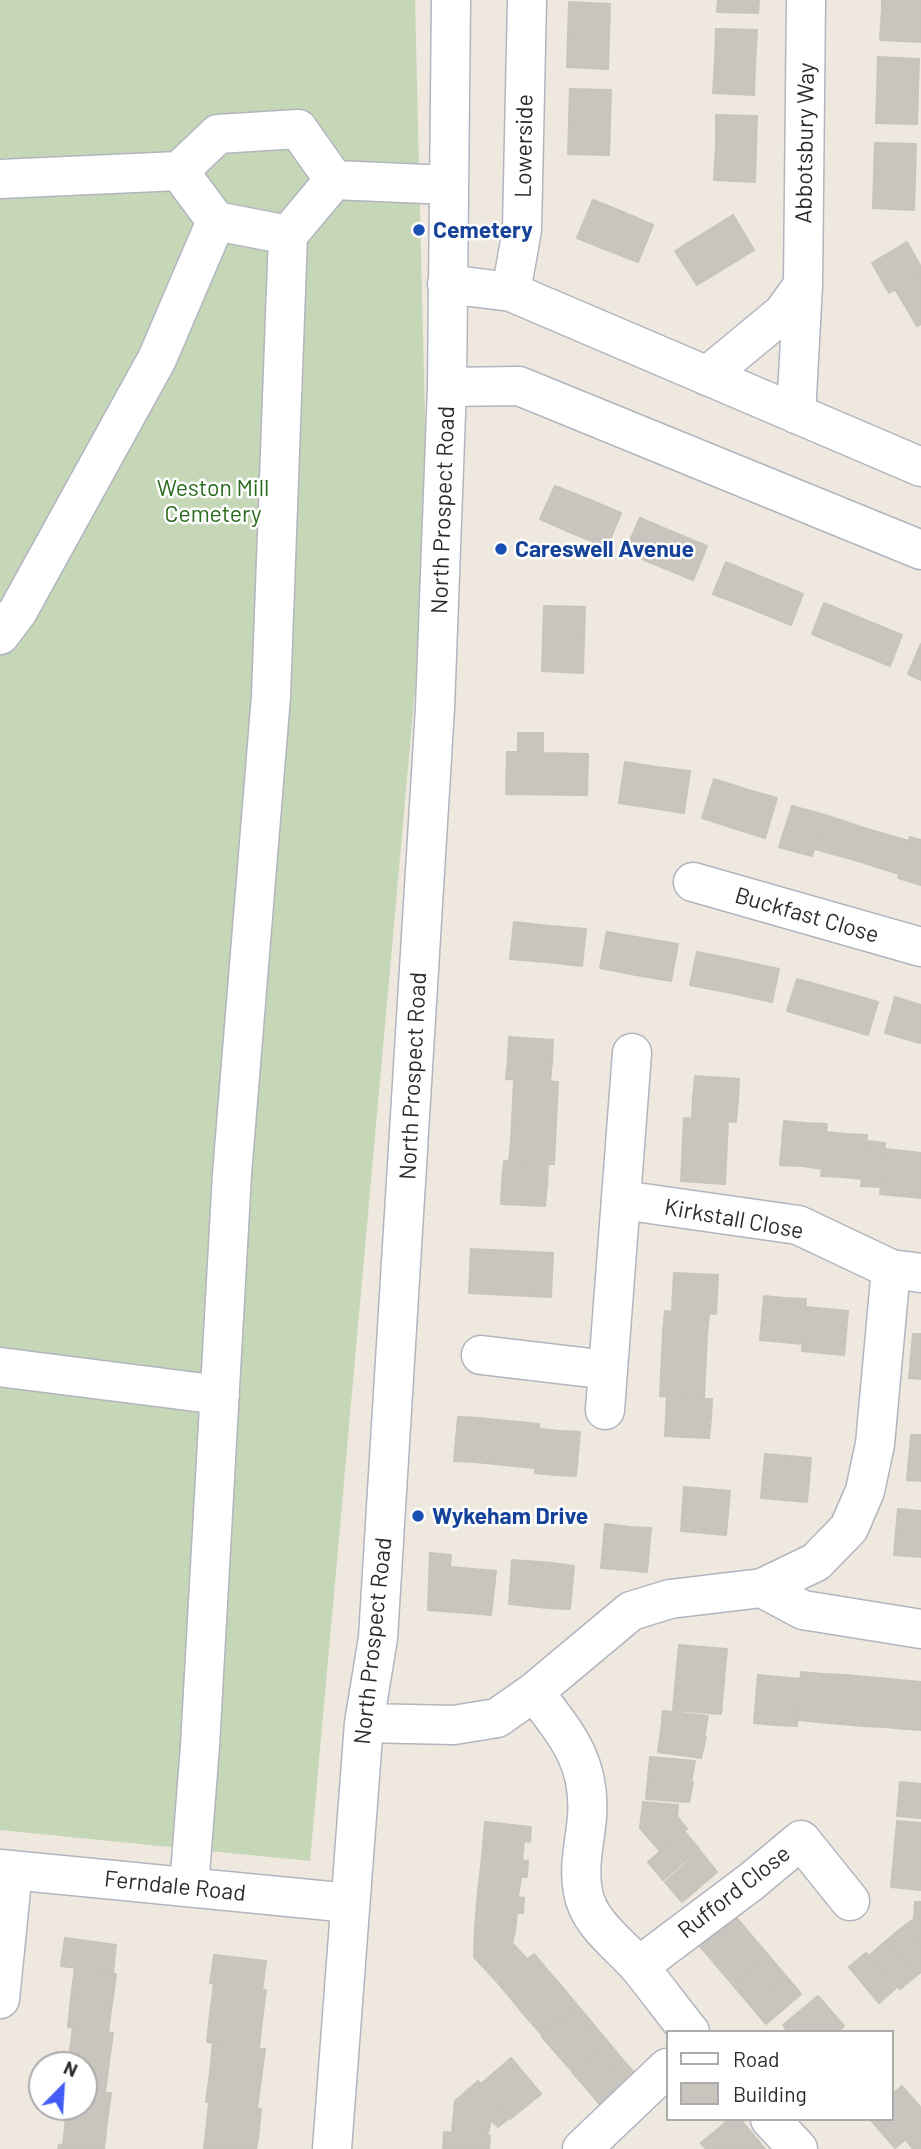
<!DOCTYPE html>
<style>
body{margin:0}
#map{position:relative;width:921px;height:2149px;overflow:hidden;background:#eee8df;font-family:Barlow,sans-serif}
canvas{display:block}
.legend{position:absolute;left:666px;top:2030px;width:228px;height:91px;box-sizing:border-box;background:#fff;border:2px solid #ababab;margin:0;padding:9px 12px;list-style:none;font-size:21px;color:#2c2c2c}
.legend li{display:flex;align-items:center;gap:14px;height:35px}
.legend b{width:35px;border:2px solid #ababab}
.north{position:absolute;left:28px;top:2051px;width:70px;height:70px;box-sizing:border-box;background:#fff;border:2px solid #ababab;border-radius:50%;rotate:24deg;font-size:19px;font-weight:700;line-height:28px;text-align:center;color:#2c2c2c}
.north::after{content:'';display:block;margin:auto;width:24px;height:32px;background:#435cf7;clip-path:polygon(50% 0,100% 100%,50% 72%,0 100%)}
</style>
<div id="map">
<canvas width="921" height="2149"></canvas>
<ul class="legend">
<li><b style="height:9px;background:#fff"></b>Road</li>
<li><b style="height:19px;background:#c9c5be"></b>Building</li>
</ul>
<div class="north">N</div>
</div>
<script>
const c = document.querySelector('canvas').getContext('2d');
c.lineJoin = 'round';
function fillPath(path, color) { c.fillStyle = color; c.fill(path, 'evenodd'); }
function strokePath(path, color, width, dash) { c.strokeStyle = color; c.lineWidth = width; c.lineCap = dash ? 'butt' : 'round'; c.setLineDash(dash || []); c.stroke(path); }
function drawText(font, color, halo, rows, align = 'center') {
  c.font = font + ' Barlow,sans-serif'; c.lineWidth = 5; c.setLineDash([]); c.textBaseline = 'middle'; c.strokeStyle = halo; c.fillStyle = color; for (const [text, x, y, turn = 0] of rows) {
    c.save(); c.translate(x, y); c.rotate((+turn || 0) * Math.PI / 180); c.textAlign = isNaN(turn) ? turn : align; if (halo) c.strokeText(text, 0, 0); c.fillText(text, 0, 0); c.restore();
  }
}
fillPath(new Path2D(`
 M0 0H415L428 545 310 1861 0 1830Z`), '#c5d7b7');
const building = new Path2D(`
 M718 0H759L758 13 717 12Z
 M882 0H921V9L882 8Z
 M569 2 610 4 609 36 568 35Z
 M882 8 921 9V42L880 40Z
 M716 29 757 30 755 63 715 61Z
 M568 35 609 36 608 69 567 67Z
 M878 57 919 59 918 91 877 90Z
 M715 61 755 63 754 95 713 93Z
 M570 89 611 90 610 123 569 121Z
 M877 90 918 91 917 124 876 123Z
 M716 115 757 116 756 149 716 147Z
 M569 121 610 123 609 155 568 154Z
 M875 143 916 144 915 177 874 175Z
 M716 147 756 149 755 182 714 180Z
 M874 175 915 177 914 210 873 208Z
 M593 200 623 212 607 250 577 238Z
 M623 212 653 225 638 262 607 250Z
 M733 215 754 250 725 268 704 233Z
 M704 233 725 268 697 285 675 251Z
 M907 242 921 267V274L889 293 872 263Z
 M920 275 921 324 917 326 895 289Z
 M555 486 588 499 574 534 540 519Z
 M588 499 621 513 607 547 574 534Z
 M640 518 673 532 659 566 625 552Z
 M673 532 707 546 693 580 659 566Z
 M726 562 764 578 752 609 713 594Z
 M764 578 803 594 791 625 752 609Z
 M824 603 863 619 851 650 812 634Z
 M544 606 585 607 584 639 543 638Z
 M863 619 902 635 890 666 851 650Z
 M543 638 584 639 583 673 542 671Z
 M921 644V680L908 674Z
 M518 733H543V753L588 754 587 795 506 794 507 752H518Z
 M625 762 657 767 652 808 619 803Z
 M657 767 690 771 684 813 652 808Z
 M714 779 745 789 733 828 702 818Z
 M745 789 777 798 765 838 733 828Z
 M792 806 825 815 812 856 779 847Z
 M825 815 867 829 858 861 815 849Z
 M867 829 909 841 899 874 858 861Z
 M910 837 921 840V885L898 878Z
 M514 922 550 926 546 962 510 959Z
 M550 926 586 929 582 966 546 962Z
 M607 932 642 938 636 975 600 968Z
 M642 938 678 944 671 981 636 975Z
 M697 952 738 960 731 993 690 985Z
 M738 960 779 969 772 1002 731 993Z
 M797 979 837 990 828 1023 787 1011Z
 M837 990 878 1002 868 1035 828 1023Z
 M895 997 921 1005 920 1043 885 1033Z
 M509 1037 553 1040 552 1061 508 1058Z
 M508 1058 552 1061 550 1082 506 1079Z
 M695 1076 739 1079 738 1100 693 1097Z
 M514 1080 558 1082 557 1103 513 1101Z
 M693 1097 738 1100 736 1122 692 1119Z
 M513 1101 557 1103 556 1124 512 1121Z
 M684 1118 728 1121 727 1141 683 1139Z
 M512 1121 556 1124 555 1143 511 1141Z
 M784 1121 805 1123 802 1166 780 1165Z
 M805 1123 827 1124 822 1169 802 1166Z
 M826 1132 846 1134 843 1177 821 1176Z
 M846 1134 867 1135 862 1179 843 1177Z
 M683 1139 727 1141 726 1163 682 1161Z
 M511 1141 555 1143 554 1164 509 1162Z
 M867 1141 885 1143 881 1187 861 1186Z
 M884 1149 904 1151 900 1196 880 1194Z
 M904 1151 921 1153V1198L900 1196Z
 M504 1161 548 1164 547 1185 502 1182Z
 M682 1161 726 1163 725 1184 681 1181Z
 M502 1182 547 1185 545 1206 501 1204Z
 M471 1249 492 1250 490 1294 469 1293Z
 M492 1250 512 1251 510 1295 490 1294Z
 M512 1251 532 1252 530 1296 510 1295Z
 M532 1252 553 1253 551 1297 530 1296Z
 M674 1273 718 1275 717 1294 673 1292Z
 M673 1292 717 1294 716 1314 672 1312Z
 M764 1296 785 1298 782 1342 760 1340Z
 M785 1298 806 1299 802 1344 782 1342Z
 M805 1307 826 1309 823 1353 802 1351Z
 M826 1309 848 1311 844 1355 823 1353Z
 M665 1311 709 1314 707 1335 663 1332Z
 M663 1332 707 1335 706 1356 662 1354Z
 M913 1334H921V1379L909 1378Z
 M662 1354 706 1356 705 1378 661 1375Z
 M661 1375 705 1378 704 1399 660 1396Z
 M667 1396 712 1399 711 1418 666 1416Z
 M666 1416 711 1418 709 1438 665 1436Z
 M458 1417 478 1418 475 1462 454 1461Z
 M478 1418 498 1420 495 1464 475 1462Z
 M498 1420 519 1422 515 1466 495 1464Z
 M519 1422 539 1424 536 1468 515 1466Z
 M539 1429 560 1431 556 1475 535 1473Z
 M560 1431 580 1432 576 1476 556 1475Z
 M911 1435H921V1458L909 1457Z
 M765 1454 788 1456 784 1500 761 1498Z
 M788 1456 811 1458 807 1502 784 1500Z
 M909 1457 921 1458V1481L907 1480Z
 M684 1487 708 1489 704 1533 681 1531Z
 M708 1489 730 1491 726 1535 704 1533Z
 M898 1509 921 1511V1534L896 1532Z
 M605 1524 630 1527 626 1570 601 1568Z
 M630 1527 651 1528 647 1572 626 1570Z
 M896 1532 921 1534V1557L894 1555Z
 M430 1553 451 1555 450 1567 473 1569 469 1613 428 1610Z
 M512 1560 552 1563 548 1608 509 1604Z
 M552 1563 574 1566 570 1609 548 1608Z
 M473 1569 496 1571 491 1615 469 1613Z
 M679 1645 727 1649 725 1670 677 1666Z
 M677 1666 725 1670 723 1692 675 1688Z
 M801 1672 823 1674 819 1722 797 1720Z
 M823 1674 845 1675 841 1724 819 1722Z
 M758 1675 778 1677 775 1725 754 1723Z
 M845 1675 867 1677 863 1726 841 1724Z
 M778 1677 801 1679 797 1726 775 1725Z
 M867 1677 889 1679 885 1727 863 1726Z
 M889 1679 910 1681 907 1729 885 1727Z
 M910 1681 921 1682V1730L907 1729Z
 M675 1688 723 1692 721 1714 673 1710Z
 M663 1711 708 1716 704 1737 661 1731Z
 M661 1731 706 1737 701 1758 658 1752Z
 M650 1757 695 1761 691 1782 648 1778Z
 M648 1778 693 1782 689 1802 646 1799Z
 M900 1782 921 1784V1818L897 1816Z
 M643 1802 678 1805 677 1816 687 1829 660 1851 640 1828Z
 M897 1821 921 1823V1856L894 1854Z
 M485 1822 531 1827 530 1842 524 1841 522 1861 482 1857Z
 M684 1831 699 1849 663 1880 648 1862Z
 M700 1851 717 1872 682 1902 665 1882Z
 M894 1854 921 1856V1890L891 1887Z
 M482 1857 528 1861 527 1877H521L518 1897 478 1892Z
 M478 1892 524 1898 523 1913H517L515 1931 475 1927Z
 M915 1902H921V1946L904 1926 914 1919Z
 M734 1915 751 1935 716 1965 699 1945Z
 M904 1926 921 1946V1972L917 1975 887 1940Z
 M475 1927 515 1931 512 1943 474 1957Z
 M751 1935 768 1955 733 1985 716 1965Z
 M65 1938 116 1945 113 1973 61 1966Z
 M887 1940 917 1975 900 1989 870 1955Z
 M512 1943 527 1959 498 1983 474 1957Z
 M866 1953 896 1988 879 2003 849 1967Z
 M534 1954 548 1971 513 2001 498 1983Z
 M214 1955 266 1961 262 1990 210 1983Z
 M768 1955 785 1975 750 2005 733 1985Z
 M75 1968 116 1974 112 2003 71 1998Z
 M548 1971 563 1988 527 2018 513 2001Z
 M785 1975 801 1994 766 2024 750 2005Z
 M214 1984 266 1990 262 2020 210 2014Z
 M563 1988 577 2005 542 2035 527 2018Z
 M818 1996 844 2026 838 2032H788L783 2025Z
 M71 1998 112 2003 108 2032 68 2027Z
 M578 2006 593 2024 557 2054 542 2037Z
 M210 2014 262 2020 259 2048 207 2042Z
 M593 2024 608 2042 572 2071 557 2054Z
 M73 2027 113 2033 109 2062 69 2057Z
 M213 2042 265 2049 261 2079 210 2073Z
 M608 2042 623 2060 587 2089 572 2072Z
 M69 2057 109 2062 105 2092 84 2089V2065H68Z
 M511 2058 541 2094 510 2119 481 2084Z
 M623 2060 638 2077 602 2107 587 2089Z
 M210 2073 261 2079 257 2108 206 2102Z
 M478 2081 509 2118 498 2127 491 2120 487 2136 452 2133 455 2101Z
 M902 2086 921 2108V2127L895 2148 870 2119H891V2096Z
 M84 2089 111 2093 107 2122 66 2117 68 2107H84Z
 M209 2102 261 2109 258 2139 206 2132Z
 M66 2117 107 2122 104 2149 63 2145Z
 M729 2119H740L765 2149H735L718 2129Z
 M921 2127V2149H913L906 2140Z
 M718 2129 735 2149H706L701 2143Z
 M206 2132 258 2139 256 2149H204Z
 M444 2132 490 2136 489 2149H443Z
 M59 2145H63L91 2149H58Z`);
fillPath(building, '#c9c5be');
strokePath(building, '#c9c4b9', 2);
const minor = new Path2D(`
 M298 129 334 180 288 235 216 221 179 171 218 134Z
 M0 179 179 171
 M334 180 449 185
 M447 284 511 292 921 467
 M511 292 522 230 527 0
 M707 376 783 313 803 285
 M447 387 519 386 921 550
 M796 414 803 285 806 0
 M0 635 18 611 157 359 216 221
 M693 882 921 947
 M622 1200 798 1225 891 1269 921 1273
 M481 1355 608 1370 632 1053
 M0 1367 220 1395
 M605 1410 608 1370
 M762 1588 803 1610 921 1629
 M534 1692C566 1734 591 1761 587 1817 585 1842 578 1866 583 1892 589 1925 620 1944 640 1968 657 1989 673 2011 690 2032
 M364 1723 454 1725 497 1718 534 1692 631 1611 670 1599 762 1588 816 1562 849 1528 865 1491 875 1444 891 1269
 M0 1869 350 1903
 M189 1887 200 1746 232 1174 271 696 288 235
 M639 1966 752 1881 801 1840 850 1901
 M0 1999 13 1870
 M770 2119 798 2149
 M332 2149 364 1723 378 1638 435 708 447 387 451 0
 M582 2149 667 2068`);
strokePath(minor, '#b2b5bf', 41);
strokePath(minor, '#fff', 38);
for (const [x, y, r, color] of [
 [419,230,7,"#1a4fb4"],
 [501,549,7,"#1a4fb4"],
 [418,1516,7,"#1a4fb4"]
]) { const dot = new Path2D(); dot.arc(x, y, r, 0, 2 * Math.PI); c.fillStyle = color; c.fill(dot); strokePath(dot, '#fff', 2.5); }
drawText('23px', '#2c2c2c', '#fff', [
 ["Abbotsbury Way",805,143,-89],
 ["Lowerside",524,146,-89],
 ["North Prospect Road",443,510,-88],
 ["Buckfast Close",807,915,16],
 ["North Prospect Road",413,1076,-87],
 ["Kirkstall Close",734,1219,10],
 ["North Prospect Road",373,1641,-84],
 ["Ferndale Road",175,1886,6],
 ["Rufford Close",734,1892,-38]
]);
drawText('bold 23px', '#164399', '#fff', [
 ["Cemetery",433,230],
 ["Careswell Avenue",515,549],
 ["Wykeham Drive",432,1516]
], 'left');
drawText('23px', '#296a1c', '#fff', [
 ["Weston Mill",213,488],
 ["Cemetery",213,514]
]);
</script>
